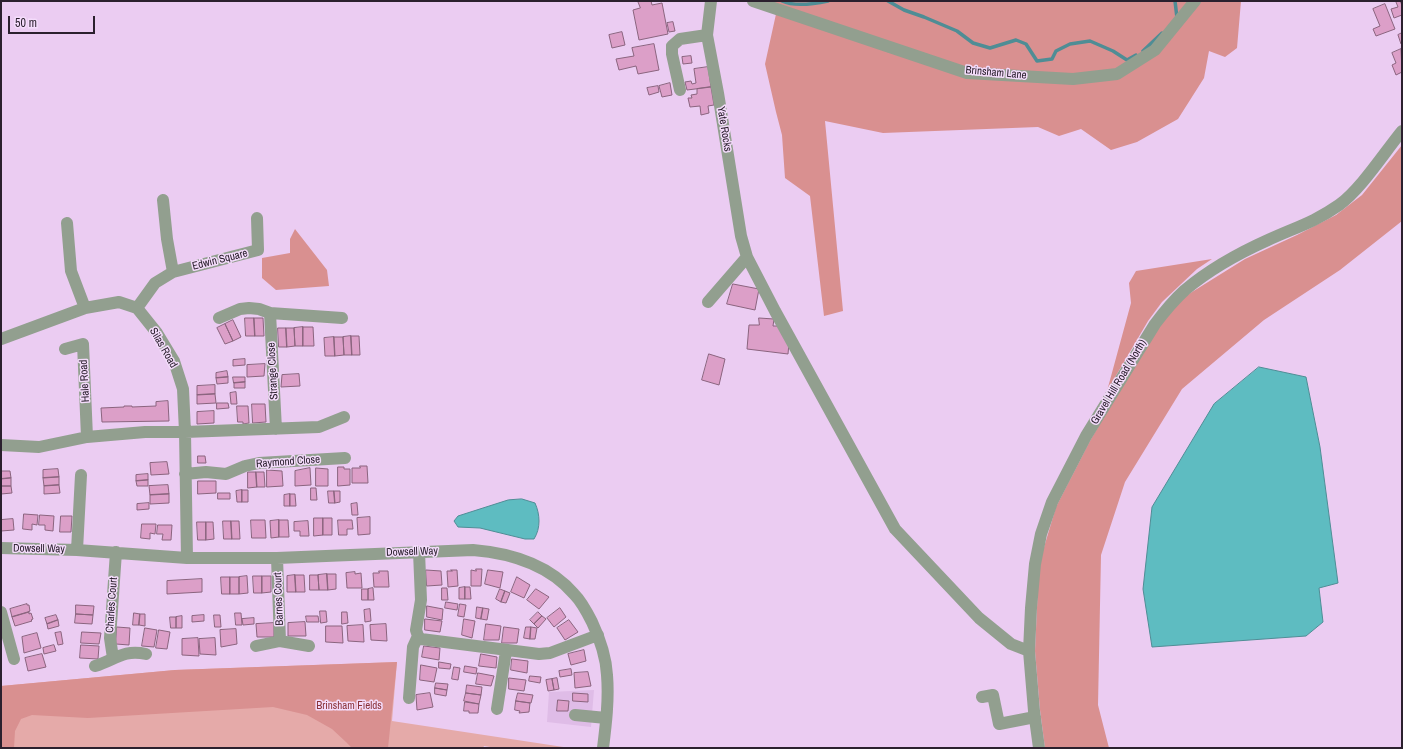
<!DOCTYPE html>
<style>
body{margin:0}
#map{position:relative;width:1403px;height:749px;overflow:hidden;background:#ebccf2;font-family:"Archivo Narrow",sans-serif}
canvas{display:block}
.frame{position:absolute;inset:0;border:2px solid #2b202e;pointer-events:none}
.scale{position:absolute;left:8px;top:16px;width:87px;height:18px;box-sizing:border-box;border:2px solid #2b202e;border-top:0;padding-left:5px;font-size:12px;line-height:14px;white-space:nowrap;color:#2b202e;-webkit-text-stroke:3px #f4dcfb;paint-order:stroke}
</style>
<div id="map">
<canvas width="1403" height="749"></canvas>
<div class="frame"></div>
<div class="scale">50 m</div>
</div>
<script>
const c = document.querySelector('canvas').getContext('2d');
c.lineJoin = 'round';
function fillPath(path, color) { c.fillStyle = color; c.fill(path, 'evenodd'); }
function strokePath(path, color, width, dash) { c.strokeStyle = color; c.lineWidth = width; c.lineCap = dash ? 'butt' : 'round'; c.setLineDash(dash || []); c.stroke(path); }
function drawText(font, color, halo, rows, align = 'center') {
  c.font = font + ' "Archivo Narrow",sans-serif'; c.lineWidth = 3; c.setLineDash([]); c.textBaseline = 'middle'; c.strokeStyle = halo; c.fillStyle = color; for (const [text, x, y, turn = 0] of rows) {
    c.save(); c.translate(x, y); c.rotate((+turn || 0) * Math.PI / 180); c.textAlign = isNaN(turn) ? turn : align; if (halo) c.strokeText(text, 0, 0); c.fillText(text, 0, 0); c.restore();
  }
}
fillPath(new Path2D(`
 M594 690 591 727 547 722 549 692Z`), '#dfbce7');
fillPath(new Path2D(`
 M397 662 392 721 570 748H496L484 746 483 748H1V686L175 670Z`), '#e5aaa9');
fillPath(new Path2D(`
 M768 1H1241L1237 48 1225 57 1209 51 1204 78 1178 119 1137 142 1111 150 1081 129 1059 136 1038 127 883 133 825 121 843 311 824 316 810 196 785 178 782 135 776 112 765 64 778 5Z
 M1402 145V221L1340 270 1264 320 1182 389 1125 482 1101 555 1098 705 1109 748H1045L1040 710 1035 651 1039 564 1056 507 1091 439 1162 320 1184 297 1245 259 1297 235 1336 215 1362 195Z
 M295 229 327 270 329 286 276 290 262 278V258L290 253V239Z
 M1212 259 1197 269 1162 302 1148 321 1107 391 1131 303 1129 283 1136 271Z
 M397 662 388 748H352L346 742 332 729 307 715 273 707 88 718 32 715 21 719 15 731 14 748H1V686L175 670Z`), '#d99090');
const water = new Path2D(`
 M1259 367 1306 377 1320 447 1338 583 1319 588 1323 622 1306 636 1152 647 1143 589 1152 507 1214 404Z
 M522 499 535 503C540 514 541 528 534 539H525L480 528 458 527 454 521 458 516 508 500Z`);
fillPath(water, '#5ebcc1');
strokePath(water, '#4f8d95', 1);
strokePath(new Path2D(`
 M782 1C795 7 814 4 828 1
 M888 1 904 10 924 17 957 31 973 43 990 48 1016 40 1026 44 1037 61 1052 59 1056 51 1070 44 1090 41 1113 51 1127 60 1136 55
 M1175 1 1177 18
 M1143 51 1162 33`), '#4f8d95', 3.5);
const building = new Path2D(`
 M638 1H651L652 5 662 3 668 34 639 40 633 10 640 8Z
 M1400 1 1402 5V15L1394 18 1391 9 1398 7 1396 2Z
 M1385 4 1395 29 1376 36 1373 29 1380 26 1373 9Z
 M673 22 675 31 669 32 667 23Z
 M622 32 625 45 612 48 609 35Z
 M1402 33V43L1401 44 1398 35Z
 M654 44 659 70 638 74 636 66 619 70 616 59 634 56 632 48Z
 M1401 49 1402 72 1396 75 1392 65 1396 63 1392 53Z
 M691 56 692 63 683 64 682 57Z
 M708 67 711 87 687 90 685 82 691 81 692 84 696 83 694 69Z
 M670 83 672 95 662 97 659 86Z
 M658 86 659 92 649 95 647 88Z
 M711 87 714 105 708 106 709 113 701 115 700 106 690 107 688 98H692L691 95 697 94V89Z
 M733 284 759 289 755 310 727 304Z
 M245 318H254L255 336H246Z
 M254 318H263L264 336H255Z
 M759 318 774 319 773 326H780L789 343 788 354 747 349 749 325H759Z
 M233 320 241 337 233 341 225 324Z
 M225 324 233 341 225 344 217 328Z
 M303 327V346H295L294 328Z
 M303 327H313L314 346H303Z
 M278 328H286L287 347H279Z
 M286 328H294L295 346 287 347Z
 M351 336 352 355H344L343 337Z
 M351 336H359L360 355H352Z
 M334 337 335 356H325L324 338Z
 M334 337H343L344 355 335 356Z
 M709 354 725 359 719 385 702 380Z
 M245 359V365L233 366V360Z
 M265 364 264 376 247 377V365Z
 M227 371 228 377 216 378V373Z
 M299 374 300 386 281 387 282 375Z
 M228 377V383L217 384 216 378Z
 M233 377H245V382L234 383Z
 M245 382V388H234V383Z
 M215 385V394L197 395V386Z
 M236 392 237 404H231L230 393Z
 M215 394 216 403 197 404V395Z
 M168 401 169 421 102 422 101 408 124 407V406H132V407L156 406V402Z
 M217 403H228L229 408 217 409Z
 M252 404H265L266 422 253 423Z
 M237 406H248L249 423 243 424V422H238Z
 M214 411V423L197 424V412Z
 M198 456H205L206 463H198Z
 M167 462 169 474 151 475 150 463Z
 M360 466H367L368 483H352V468H360Z
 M338 467H344V469H350V485L338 486Z
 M310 468 311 485 295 486V471Z
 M316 468 328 469V486H316Z
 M58 469 59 477 43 478V470Z
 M267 470 282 471 283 486 267 487Z
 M1 471H10L11 478 1 479Z
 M248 472H256L257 487 248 488Z
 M256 472H264L265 487H257Z
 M148 474V480L136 481V475Z
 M59 477V485L44 486 43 478Z
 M11 478V486H1V479Z
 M148 480V486H137L136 481Z
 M198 481H216V493L198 494Z
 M59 485 60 493 44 494V486Z
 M168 485 169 494 150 495 149 486Z
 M1 486H11L12 493 1 494Z
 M311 488H316L317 500H311Z
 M242 490H248V502H242Z
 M242 490V502H237L236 491Z
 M328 491H334L335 503H329Z
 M334 491H340V502L335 503Z
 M218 493H230V499H218Z
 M169 494V503L150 504V495Z
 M290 494H295L296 506H290Z
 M290 494V506H284V495Z
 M149 503V509L137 510V504Z
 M357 503 358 515H352L351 504Z
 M24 514 38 515 37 525 32 524V530L23 529Z
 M40 515 54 516 53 531 45 530V525H39Z
 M61 516H72L71 532H60Z
 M370 517V534L358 535 357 518Z
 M314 518H323V535L314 536Z
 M323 518H332V535H323Z
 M13 519 14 530 1 531V520Z
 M251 520H265L266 538H252Z
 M279 520H288L289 537H279Z
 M279 520V537L271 538 270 521Z
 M338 520H352L353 529H347V535H339Z
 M223 521H231L232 539H224Z
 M231 521H239L240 539H232Z
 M308 521 309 536H300V531H294V522Z
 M197 522H206V540H198Z
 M206 522H213L214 539 206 540Z
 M142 524H156L155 534 150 533V539L141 538Z
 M158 525H172L171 540H162L163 534H157Z
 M476 569H482L481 586H471V570L476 571Z
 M426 570 441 571 442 585 427 586Z
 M451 570H457L458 586 448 587 447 571H452Z
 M488 570 503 572 500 588 485 584Z
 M379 571H388L389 587H374L373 573H379Z
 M355 572V574L361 573 362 588H347L346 573Z
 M327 574H336V589L328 590Z
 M327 574 328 590H319L318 575Z
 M295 575H304L305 592H296Z
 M295 575 296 592H287V576Z
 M310 575H318L319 590H310Z
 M247 576 248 593 239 594V577Z
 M253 576H262V593H254Z
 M262 576H271V592L262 593Z
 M221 577H230V594H222Z
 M230 577H239V594H230Z
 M517 577 530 585 524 598 511 592Z
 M202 579V592L167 594V581Z
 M465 587V599H459V588Z
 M465 587H470L471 599H465Z
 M373 588 374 600H368V589Z
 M442 588H447L448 600H442Z
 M362 589H368V600H362Z
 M500 589 505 591 501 602 496 599Z
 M536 589 549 597 539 609 527 600Z
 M505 591 510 593 506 603 501 602Z
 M446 602 458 604 457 610 445 608Z
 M27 604V605H29L30 611H29V612L12 617 10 609Z
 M460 604 466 605 464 617 458 616Z
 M76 605 94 606 93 615 76 614Z
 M427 606 443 609 442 620 427 617Z
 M477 607 483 608 481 619 476 618Z
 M483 608 489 609 487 620 481 619Z
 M560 608 566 617 554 627 547 618Z
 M370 609 371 621 365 622 364 610Z
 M320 611H326L327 622 321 623Z
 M29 612V614L31 613 33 619 31 620 32 621 15 626 12 617Z
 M342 612H347L348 623 342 624Z
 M538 612 542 616 534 624 530 620Z
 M134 613 140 614 139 625H133Z
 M235 613H241L242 625H236Z
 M76 614 93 615 92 624 75 623Z
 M140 614H145V626L139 625Z
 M56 615 58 620 47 624 45 618Z
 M204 615V621L192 622V616Z
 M214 615H220L221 627H215Z
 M182 616V628H176V617Z
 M306 616H318L319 622H307Z
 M542 616 546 619 538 628 534 624Z
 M170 617H176V628H171Z
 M254 618V624L243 625 242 619Z
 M425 619 442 621 440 632 425 630Z
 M464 619 475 621 472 638 462 635Z
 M58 620 59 626 48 629 47 624Z
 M569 620 578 632 565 640 557 628Z
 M305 622 306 636H288V623Z
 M274 623V637H257L256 624Z
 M386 624 387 641 371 640 370 625Z
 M486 624 501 626 499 640H484Z
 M363 625 364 642 348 641 347 626Z
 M326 626H342L343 643 326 642Z
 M117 627 130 628 129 645 116 644Z
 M504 627 519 629 517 643H502Z
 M526 627H531L530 639 524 638Z
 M531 627 537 628 535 639H530Z
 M145 628 157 630 154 647 142 646Z
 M236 629 237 644 221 647 220 630Z
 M159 630 170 632 167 649 156 648Z
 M61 632 63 644 58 645 55 633Z
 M82 632 101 633 99 644 81 643Z
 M37 633 41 648 24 653 22 637Z
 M198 638 199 656 182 655V639Z
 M215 638 216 655 200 654 199 639Z
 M54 645 56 651 44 654 43 648Z
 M81 645 99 646 98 659 80 658Z
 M424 646 440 648 439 660 422 657Z
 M584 650 586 661 571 665 568 654Z
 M42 654 46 667 28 671 25 658Z
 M481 654 497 657 496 668 479 666Z
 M512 659 528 661 527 673 511 670Z
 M439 662 451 664 450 669 439 668Z
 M421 665 437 668 434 682 420 680Z
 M465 666 477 668 476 674 464 672Z
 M454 667 460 668 458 680 452 679Z
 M571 669 572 675 560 677 559 671Z
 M588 672 591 686 575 688 574 673Z
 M478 673 494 676 491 686 476 684Z
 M530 676 541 677 540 683 529 681Z
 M509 678 526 680 524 691 509 689Z
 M557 678 559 689 554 690 552 679Z
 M552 679 554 690 548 691 546 680Z
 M436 683 448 684 447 690 435 688Z
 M467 685 482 687 481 695 466 693Z
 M435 688 447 690 446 696 435 694Z
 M430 693 433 707 417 710 416 695Z
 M466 693 481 695 479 704 464 701Z
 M518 693 533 695 531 703 516 701Z
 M573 693 588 694V702L573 701Z
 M558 700 569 701 568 711H557Z
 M516 701 530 703 529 712 519 713 520 711 515 710Z
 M465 702 479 704 478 713H469V711H464Z`);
fillPath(building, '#dc9fc8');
strokePath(building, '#8a647e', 1);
strokePath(new Path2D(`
 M711 1 707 35 718 93 741 236 747 257 775 311 895 529 979 618 1011 644 1029 651
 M753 1 967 73 1073 79 1117 74 1155 50 1195 1
 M680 90 672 54V46L680 39 707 35
 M163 200 167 239 173 272
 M67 223 71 271 85 308
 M708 302 747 257
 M137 308 155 283 173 272 258 250 257 218
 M270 313 276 429
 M219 318 240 309 249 308 259 309 270 313 342 318
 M1 339 85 308 119 302 137 308 157 333 174 361 183 389 185 432 187 558
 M65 349 83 344 87 437
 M1 445 39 447 87 437 145 432H185L319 427 344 417
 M185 474 206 472 226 474 245 466 259 463 345 458
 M1 548 77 550 187 558H277L473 550C510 553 549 565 574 594 582 602 587 612 592 622 600 639 606 656 607 675 609 699 606 724 603 748
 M77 550 81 475
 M419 552 421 600 416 630 418 636 421 639 539 654 550 653 598 635
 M277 558 280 641
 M1 612 14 659
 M256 646 280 641 309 646
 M113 658 110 638 116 552
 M95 666C115 660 123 649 146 654
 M982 697 993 695 999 724 1035 717
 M409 698 413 647 418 636
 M497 709 506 651
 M575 715 606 718
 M1039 748 1034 711 1029 651 1031 608 1035 564 1041 534 1052 502 1086 436 1155 324C1164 312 1174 300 1185 290 1210 269 1239 253 1268 240 1294 228 1315 222 1339 205 1361 189 1384 153 1402 131`), '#929f8f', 12);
drawText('11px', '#2b202e', '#f4dcfb', [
 ["Brinsham Lane",996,73,5],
 ["Yate Rocks",724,129,81],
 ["Edwin Square",220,260,-14],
 ["Silas Road",163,348,60],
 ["Strange Close",273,371,-93],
 ["Hale Road",85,381,-93],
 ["Gravel Hill Road (North)",1119,382,-59],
 ["Raymond Close",288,462,-4],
 ["Dowsell Way",39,549,1],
 ["Dowsell Way",412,552,-2],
 ["Barnes Court",279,599,-92],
 ["Charles Court",112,605,-86]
]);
drawText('11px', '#8a3238', '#f4dcfb', [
 ["Brinsham Fields",349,706]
]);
</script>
